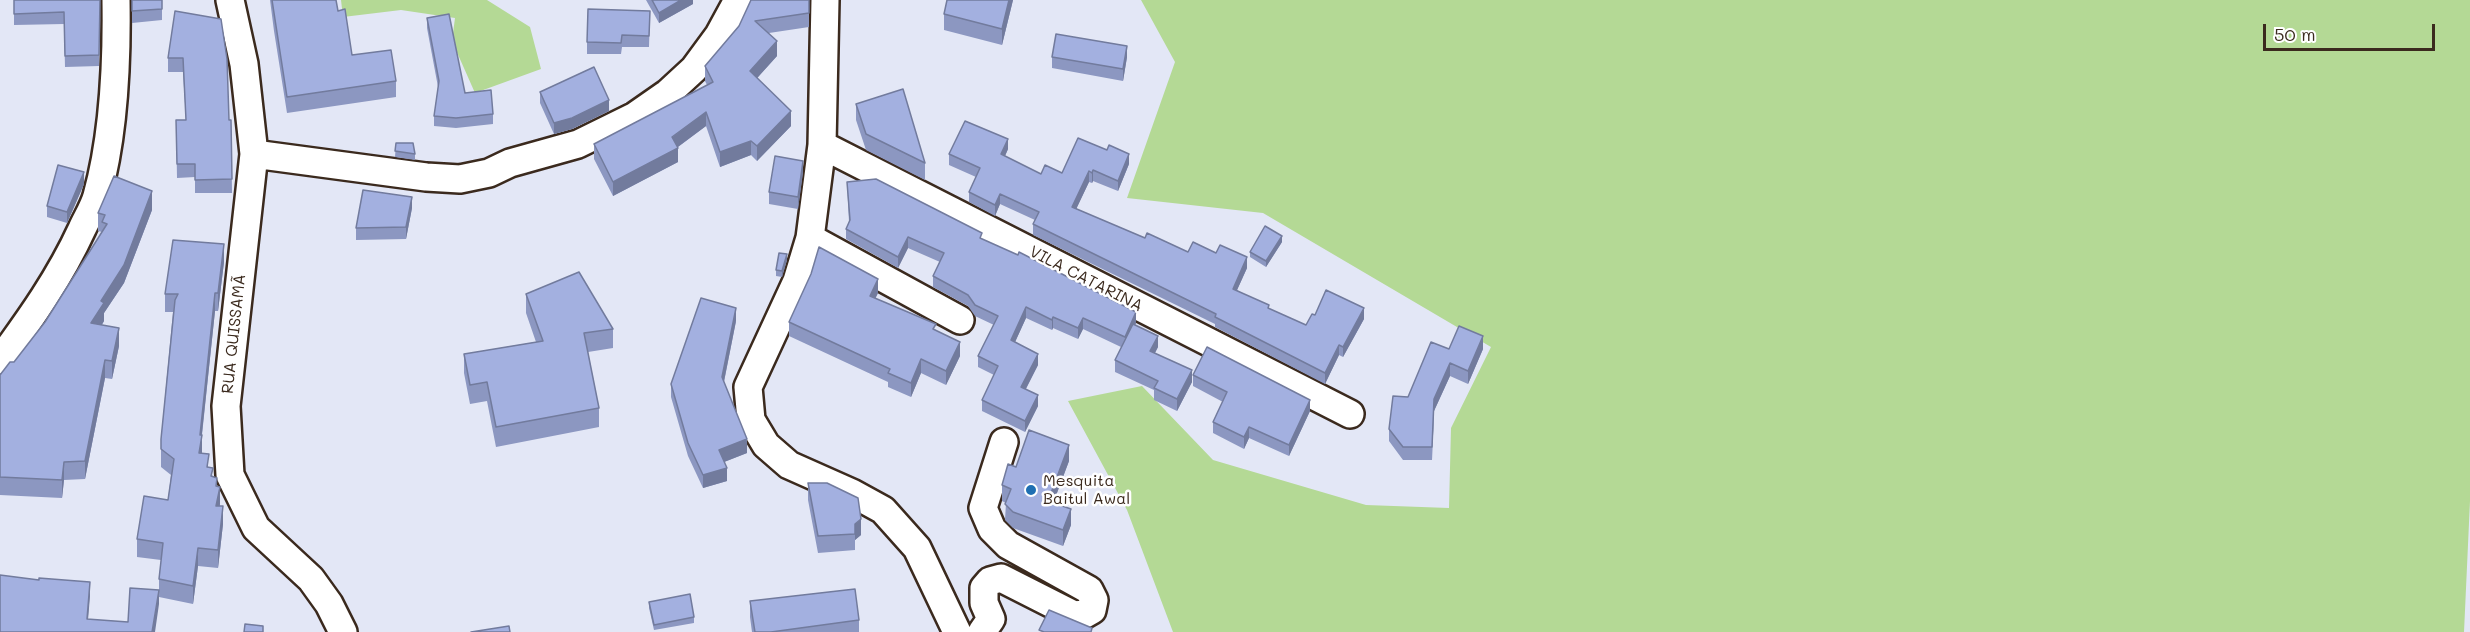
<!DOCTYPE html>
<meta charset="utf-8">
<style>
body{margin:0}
#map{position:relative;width:2470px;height:632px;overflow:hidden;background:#e3e7f6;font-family:Mali,sans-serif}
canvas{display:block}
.scale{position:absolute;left:2263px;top:24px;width:172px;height:27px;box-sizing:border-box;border:3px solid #3b2a1e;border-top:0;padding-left:8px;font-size:18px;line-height:21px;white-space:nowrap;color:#3b2a1e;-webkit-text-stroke:4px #fff;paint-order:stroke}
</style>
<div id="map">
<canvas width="2470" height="632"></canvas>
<div class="scale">50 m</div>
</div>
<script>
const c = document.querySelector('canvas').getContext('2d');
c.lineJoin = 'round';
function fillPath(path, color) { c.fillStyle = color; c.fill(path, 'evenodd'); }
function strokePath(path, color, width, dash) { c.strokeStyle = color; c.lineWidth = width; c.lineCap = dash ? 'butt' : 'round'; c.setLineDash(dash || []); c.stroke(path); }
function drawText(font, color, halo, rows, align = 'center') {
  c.font = font + ' Mali,sans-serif'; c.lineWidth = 5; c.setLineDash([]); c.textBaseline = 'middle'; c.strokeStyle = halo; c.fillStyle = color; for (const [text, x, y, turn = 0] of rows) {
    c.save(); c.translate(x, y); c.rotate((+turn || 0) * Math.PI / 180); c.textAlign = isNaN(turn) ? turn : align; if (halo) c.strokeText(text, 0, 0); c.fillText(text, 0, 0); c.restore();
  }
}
fillPath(new Path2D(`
 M341 0H487L530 27 541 69 475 93 452 41 455 18 401 10 343 17Z
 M1141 0H2470V501L2464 632H1173L1127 510 1068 401 1142 386 1213 460 1366 505 1449 508 1451 428 1491 347 1263 213 1127 198 1175 62Z`), '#b4d995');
const minor = new Path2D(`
 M230 0 244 64 254 154 226 406 230 475 256 528 311 579 329 604 343 632
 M825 0 822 145 810 238 797 281 748 387 751 420 766 445 789 465 852 493 883 510 917 548 957 632
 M822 145 1350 414
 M254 154 426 177 460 179 489 173 510 163 578 144 635 116 668 93 694 69 719 35 738 0
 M810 238 960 320
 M0 360C31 318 60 277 82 229 87 218 94 207 97 196 114 135 117 62 116 0
 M982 632 991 619 984 603V588L990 581 1001 578 1074 615 1085 614 1092 610 1094 600 1089 590 1008 545 992 529 983 508 1004 442`);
strokePath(minor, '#3b2a1e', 32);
strokePath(minor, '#fff', 27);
fillPath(new Path2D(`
 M14 0H100L99 66 65 67 64 24 14 25Z
 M132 0 162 9V20L132 23Z
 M270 0H336L338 11 352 55 396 81V97L287 113 274 31Z
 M646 0H693V4L659 23Z
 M809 0V27L769 33 777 56 757 78 791 126 757 161 751 155 720 167 706 126 678 147V162L613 196 594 159V144L707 85 705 81V66L739 26Z
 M947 0H1013L1002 45 944 30V14Z
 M175 11 229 120H231L232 193H195V177L177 178 176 120H186L183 72H168V58Z
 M650 11 649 47H622L621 54H587V42Z
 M427 18 465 93 493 114V124L456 128 434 126V116L438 87 427 28Z
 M1052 57H1127L1123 81 1052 68Z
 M540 92 609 111 572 129 554 134 540 103Z
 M856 104 925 163V180L866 150 856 120Z
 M396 143 415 154V160L395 157Z
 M1008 149 1005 156 1041 174 1062 173 1129 164 1118 191 1093 181 1092 183 1089 182 1076 209 1145 238 1188 252 1247 268 1237 290 1269 309 1306 325 1315 315 1364 319 1343 357 1339 355 1325 384 1215 327V324L1033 235V224L1035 220 1000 204 995 216 969 202V192L976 177 949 165V154Z
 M803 172 798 209 769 204V192Z
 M847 182 982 239 1136 323 1135 325 1158 347 1155 353 1192 382 1177 411 1154 400V390L1115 372V360L1121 347 1083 329 1078 339 1053 328 1052 330 1026 318 1015 342 1038 365 1026 389 1038 406 1025 432 982 411V400L994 375 978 367V356L994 325 975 316 968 306 933 287V276L940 262 908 248 898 268 846 239V229L849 222Z
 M84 184 67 223 47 217V206Z
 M412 208 406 239 356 240V228Z
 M152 210 124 283 104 313V321L102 325 119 346 112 379 105 378 85 479 64 480 62 498 0 495V375L14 362 45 322 102 232 98 231V213Z
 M1282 242 1266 267 1250 257V252Z
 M787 260 782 277 776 276V270Z
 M224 262 218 311H215L202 435V453L217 486 223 524 218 568 198 566 193 604 159 597V579L161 560 137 557V539L168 500 171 475 161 467V439L173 312H165V294Z
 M878 293 875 298 936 330 960 356 946 385 921 373 911 397 888 387V382L789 336V322Z
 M526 294 613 329V348L588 352 599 408V427L496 447 487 401 470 404 464 373V354L536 342 526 313Z
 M736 321 724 382 747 453 724 462 727 481 703 488 688 456 671 397V384Z
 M1449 349H1483L1468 384 1450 376 1434 411 1432 460H1403L1389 441V429L1408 397Z
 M1193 375 1310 411 1289 456 1249 438 1244 449 1213 433V422L1223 402 1193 386Z
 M1069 461 1053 503 1071 525 1063 546 1013 528 1005 520 1006 503 1002 501V485L1016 467Z
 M808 483 861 535 855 540V550L818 553 808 500Z
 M750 601 859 620V632H752L750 617Z
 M649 602 694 617V623L654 630 649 608Z`), '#8c97c1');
fillPath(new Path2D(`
 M681 0H693V4L659 23V13Z
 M1009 0H1013L1002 45V29Z
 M777 41V56L750 86V71Z
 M1127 46V57L1123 81V69Z
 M609 100V111L572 129 554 134V123Z
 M791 111V126L757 161V146Z
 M706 112V126L675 149 678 148V162L613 196V182Z
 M1008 139V149L1001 165V154Z
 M751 141V155L720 167V152Z
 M1129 154V164L1118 191V181Z
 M803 161V172L798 209V197Z
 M1093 170V181L1092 183V173Z
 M1089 171V182L1072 218V207Z
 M84 172V184L67 223V212Z
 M152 191V210L124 283 104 313V321L91 341V323Z
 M1000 194V204L995 216V205Z
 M412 197V208L406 239V227Z
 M1282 236V242L1266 267V261Z
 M908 237V248L898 268V257Z
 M224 244V262L218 311V293Z
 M787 254V260L782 277V271Z
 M1247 257V268L1233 299V289Z
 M878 279V293L870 310V296Z
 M215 293V311L201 442 202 435V453L199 470 200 435Z
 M1026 307V318L1011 351V340Z
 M736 308V321L722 391V377Z
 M1364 308V319L1343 357V347Z
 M1136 312V323L1125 348V337Z
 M1053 317V328L1052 330V320Z
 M1083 318V329L1078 339V328Z
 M119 328V346L112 379V361Z
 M1158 336V347L1150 362V351Z
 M1483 336V349L1468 384V371Z
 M960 342V356L946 385V371Z
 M1339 345V355L1325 384V373Z
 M1038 354V365L1021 398V387Z
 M921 359V373L911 397V383Z
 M105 360V378L85 479V461Z
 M1450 363V376L1434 411 1432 460 1434 399Z
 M1192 370V382L1177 411V399Z
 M1038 395V406L1025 432V421Z
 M1310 400V411L1289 456V445Z
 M1249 427V438L1244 449V437Z
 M747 439V453L719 464V450Z
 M1069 445V461L1048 517V501Z
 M64 462V480L62 498V480Z
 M727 468V481L703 488V475Z
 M220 487V504L216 523V506Z
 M223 506V524L218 568V550Z
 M1071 509V525L1063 546V530Z
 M861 519V535L855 540V524Z
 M198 548V566L193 604V586Z
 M90 582V596L87 632V619Z
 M159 590V604L155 632H152Z`), '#727b9d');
const building = new Path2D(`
 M14 0H100L99 55 65 56 64 12 14 14Z
 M132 0H162V9L132 11Z
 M272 0H336L338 11 345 9 352 55 391 50 396 81 287 97Z
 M652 0H681L659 13Z
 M751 0H809V13L755 21 777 41 750 71 791 111 757 146 751 141 720 152 706 112 672 137 678 148 613 182 594 144 713 82 705 66 739 26Z
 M947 0H1009L1002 29 944 14Z
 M588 9 650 11 649 36 622 35 621 43 587 42Z
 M175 11 221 19 227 59 229 120H231L232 179 195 180V164H177L176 120H186L183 58H168Z
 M449 14 465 93 491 90 493 114 456 118 434 116 439 81 427 18Z
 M1056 34 1127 46 1123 69 1052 57Z
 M594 67 609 100 572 118 554 123 540 92Z
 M903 89 925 163 866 134 856 104Z
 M965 121 1008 139 1001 154 1041 174 1045 165 1062 173 1078 138 1107 150 1109 145 1129 154 1118 181 1093 170 1092 173 1089 171 1072 207 1145 238 1147 233 1188 252 1193 242 1216 253 1220 245 1247 257 1233 289 1269 305 1268 308 1306 325 1312 314 1315 315 1326 290 1364 308 1343 347 1339 345 1325 373 1215 317 1216 314 1033 224 1039 212 1000 194 995 205 969 192 980 168 949 154Z
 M396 143H413L415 154 395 151Z
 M775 156 803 161 798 197 769 192Z
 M58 165 84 172 67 212 47 206Z
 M114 176 152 191 124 265 101 301 104 303 91 323 119 328 112 361 105 360 85 461 64 462 62 480 0 477V375L10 362H14L45 322 107 224 102 222 105 215 98 213Z
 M876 179 982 233 980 238 1018 255 1019 252 1136 312 1125 337 1083 318 1078 328 1053 317 1052 320 1026 307 1011 340 1038 354 1021 387 1038 395 1025 421 982 400 998 366 978 356 998 316 975 305 968 295 933 276 944 253 908 237 898 257 846 229 850 220 847 182Z
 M363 190 412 197 406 227 356 228Z
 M1265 226 1282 236 1266 261 1250 252Z
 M173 240 224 244 218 293H215L200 435H202L199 453 209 454 207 467 213 468 211 476 217 478 216 486 220 487 216 506H223L218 550 198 548 193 586 159 579 163 543 137 539 144 496 168 500 174 459 161 449V439L175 300 178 294H165Z
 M819 247 878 279 870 296 936 324 933 329 960 342 946 371 921 359 911 383 888 373 890 369 789 322 811 274Z
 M779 253 787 254 782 271 776 270Z
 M579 272 613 329 584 333 599 408 496 427 487 382 470 385 464 354 543 341 526 294Z
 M701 298 736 308 722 377 747 439 719 450 727 468 703 475 688 443 671 384Z
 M1133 324 1158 336 1150 351 1192 370 1177 399 1154 388 1158 381 1115 360Z
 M1459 326 1483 336 1468 371 1450 363 1434 399 1432 447H1403L1389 429 1393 396 1408 397 1431 342 1449 349Z
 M1207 347 1310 400 1289 445 1249 427 1244 437 1213 422 1227 392 1193 375Z
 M1029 430 1069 445 1048 501 1071 509 1063 530 1013 512 1005 504 1011 489 1002 485 1008 464 1016 467Z
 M808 483H827L858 498 861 519 855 524V534L818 536Z
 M0 575 39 580V578L90 582 87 619 128 622 130 588 159 590 152 632H0Z
 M855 589 859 620 771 632H755L750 601Z
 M690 594 694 617 654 625 649 602Z
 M1049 610 1092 628 1091 632H1044L1039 630Z
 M245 624 263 626V632H244Z
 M509 626 510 632H471Z`);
fillPath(building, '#a3b0e0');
strokePath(building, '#727b9d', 1.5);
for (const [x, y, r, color] of [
 [1031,490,6,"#1f6fb2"]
]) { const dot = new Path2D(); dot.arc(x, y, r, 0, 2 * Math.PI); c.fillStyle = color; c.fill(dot); strokePath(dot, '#fff', 2); }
drawText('16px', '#3b2a1e', '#fff', [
 ["VILA CATARINA",1086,279,27],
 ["RUA QUISSAMÃ",234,334,-84]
]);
drawText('16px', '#3b2a1e', '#fff', [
 ["Mesquita",1043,481],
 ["Baitul Awal",1043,499]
], 'left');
</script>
